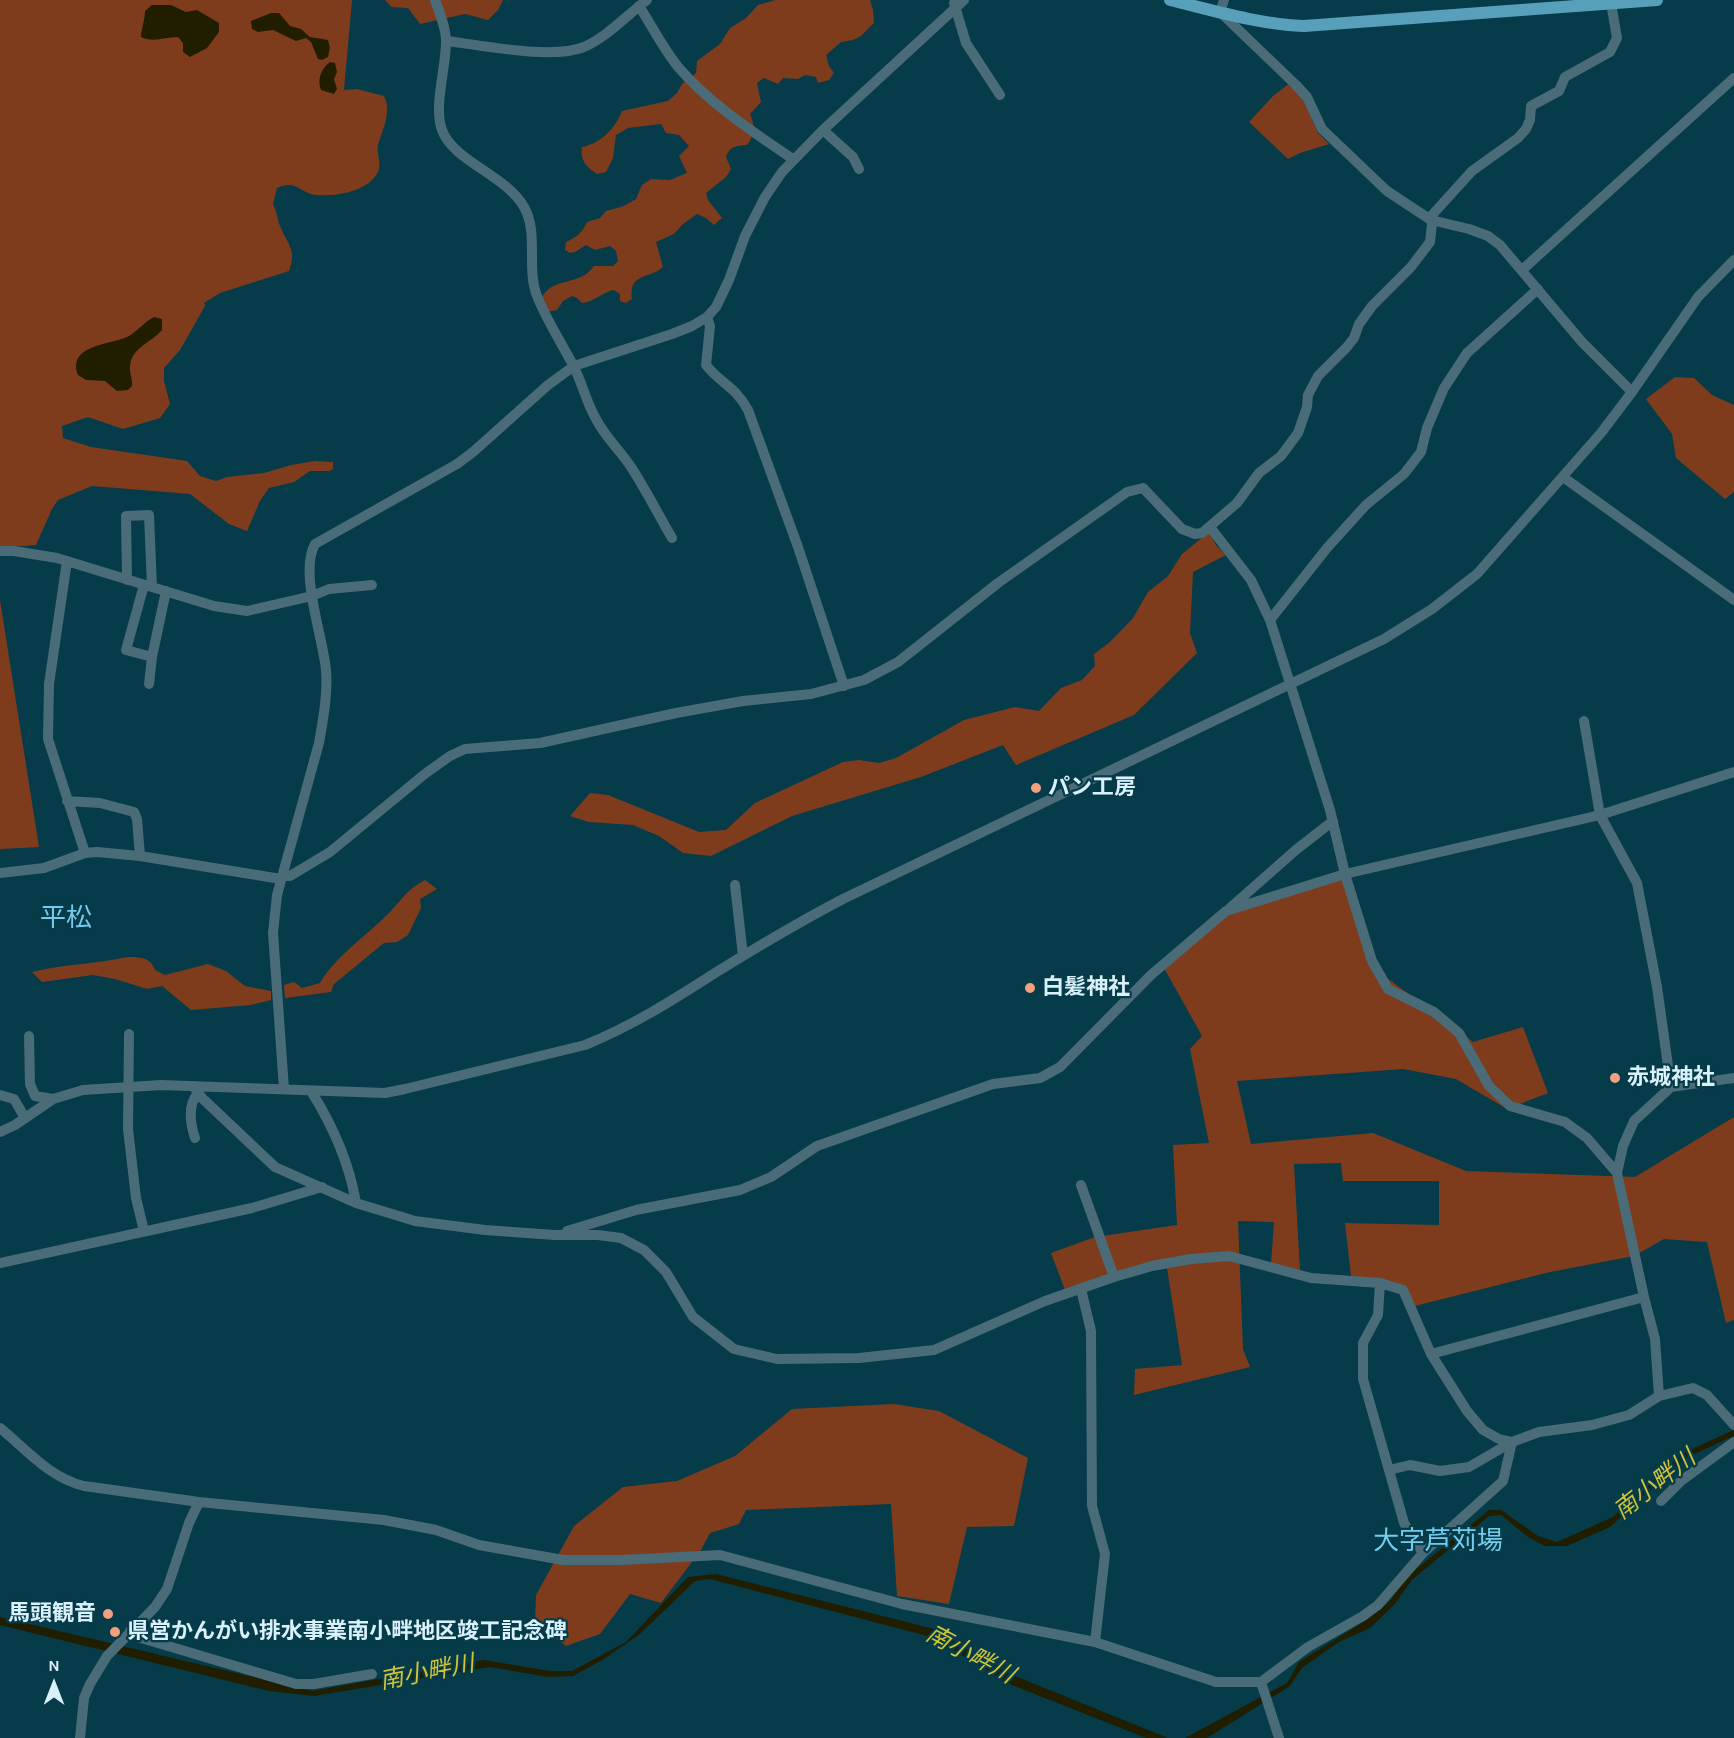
<!DOCTYPE html>
<meta charset="utf-8">
<style>
body{margin:0}
#map{position:relative;width:1734px;height:1738px;overflow:hidden;background:#063b4a;font-family:Karla,sans-serif}
canvas{display:block}
.north{position:absolute;left:24px;top:1654px;width:60px;height:60px;-webkit-text-stroke:4px #063b4a;paint-order:stroke;rotate:0deg;font-size:16px;font-weight:700;line-height:24px;text-align:center;color:#d9f1fb}
.north::after{content:'';display:block;margin:auto;width:21px;height:27px;background:#d9f1fb;clip-path:polygon(50% 0,100% 100%,50% 72%,0 100%)}
</style>
<div id="map">
<canvas width="1734" height="1738"></canvas>
<div class="north">N</div>
</div>
<script>
const c = document.querySelector('canvas').getContext('2d');
c.lineJoin = 'round';
function fillPath(path, color) { c.fillStyle = color; c.fill(path, 'evenodd'); }
function strokePath(path, color, width, dash) { c.strokeStyle = color; c.lineWidth = width; c.lineCap = dash ? 'butt' : 'round'; c.setLineDash(dash || []); c.stroke(path); }
function drawText(font, color, halo, rows, align = 'center') {
  c.font = font + ' Karla,"Noto Sans JP",sans-serif'; c.lineWidth = 4.5; c.setLineDash([]); c.textBaseline = 'middle'; c.strokeStyle = halo; c.fillStyle = color; for (const [text, x, y, turn = 0] of rows) {
    c.save(); c.translate(x, y); c.rotate((+turn || 0) * Math.PI / 180); c.textAlign = isNaN(turn) ? turn : align; if (halo) c.strokeText(text, 0, 0); c.fillText(text, 0, 0); c.restore();
  }
}
fillPath(new Path2D(`
 M0 0H352L344 90 357 89 384 96C392 112 383 128 378 145 376 154 382 162 378 172 369 191 336 197 316 195 299 193 297 179 277 188L273 204C277 212 277 218 280 226 288 245 297 250 289 271L220 293 204 303 205 306 180 350 164 368V381L170 404 160 418 123 429 88 417 62 426 63 438 91 447 187 461 200 476 216 481 227 477 264 473 291 465 315 461 333 462V469L329 471H310L294 482 269 488 260 501 247 531 229 524 190 494 92 486 58 500 52 509 36 545 0 548Z
 M385 0H503L498 10 488 20 465 14 420 24 408 8 392 7Z
 M775 0H870L873 10 874 23 861 36 853 40 841 42 826 55 829 66 834 73 829 80 818 83 816 77 805 75 798 79 783 78 778 84 764 78 757 83 761 102 750 114C755 125 755 135 747 145 736 146 730 146 726 157L731 169 726 177 706 193 708 200 722 218 714 225 706 218 697 214 682 225 674 234 656 242 663 267C651 279 628 272 632 299L626 303 620 301V294L614 290C602 292 594 302 582 303L577 298 572 296 563 301 557 310 547 312 541 299C553 275 578 288 594 266H613L618 261 616 251 610 246 595 250 586 245 575 252 570 253 565 250 566 242C577 237 582 233 587 222L600 218 606 211 624 206 636 199 642 185 651 179 670 180 687 173 679 156 689 146 679 135 666 133 661 124 628 128 616 135 613 158 606 172 597 174C586 167 580 160 582 147 601 143 615 129 622 111L668 101 677 93 682 84 696 73 697 61 720 44 730 28 746 18 758 5Z
 M1290 83 1304 101 1318 133 1329 144 1300 153 1288 159 1249 122 1273 96Z
 M1675 377 1694 378 1712 395 1734 405V492L1725 499 1676 458 1672 434 1646 399Z
 M1209 532 1216 545 1226 555 1193 572 1190 633 1197 653 1134 715 1016 765 1003 745 921 777 792 816 711 856 683 853 659 836 633 825 589 822 570 816 590 793 608 795 699 832 726 830 755 803 843 762 859 760 879 763 896 758 964 720 1015 707 1039 711 1061 688 1082 680 1095 666 1094 654 1110 642 1133 618 1148 592 1168 576 1182 554Z
 M0 600 39 847 0 849Z
 M1344 877 1379 972 1473 1042 1523 1027 1548 1093 1507 1109 1456 1079 1403 1069 1237 1081 1251 1144 1373 1133 1466 1171 1635 1177 1734 1117V1320L1726 1323 1707 1242 1664 1239 1634 1256 1550 1272 1415 1306 1404 1287 1351 1276 1345 1223 1439 1225V1181H1343L1341 1163 1294 1164 1300 1271 1271 1263 1274 1222 1238 1221 1243 1349 1250 1367 1134 1395 1135 1369 1182 1365 1166 1261 1065 1290 1051 1253 1095 1237 1177 1225 1173 1145 1209 1143 1190 1049 1202 1036 1164 968 1227 914Z
 M425 880 437 889 420 899 421 908 408 935 397 942 384 943 334 984 331 992 285 998 284 985 294 982 302 988 320 983C336 956 365 937 388 914 402 900 406 890 425 880Z
 M128 957C139 957 151 957 155 970L165 975 208 964 226 971 245 986 271 991V1000L251 1005 191 1010 162 986 147 989 115 979 93 975 42 982 32 972C64 964 96 964 128 957Z
 M894 1404 939 1411 1028 1458 1014 1526 967 1527 949 1604 897 1596 891 1504 746 1510 739 1524 710 1533 701 1550 661 1603 630 1594 600 1634 566 1646 535 1622 536 1595 574 1526 623 1487 677 1481 735 1456 792 1409Z`), '#7f3c1d');
fillPath(new Path2D(`
 M152 5H171L186 12 197 10 219 23V32L207 48 190 57 183 52V43L178 37C165 37 153 43 141 37 141 29 145 20 145 11Z
 M271 13H279L290 26 301 29 310 37 328 40 330 48 328 57 322 60 318 59 311 42 306 38 296 41 273 30 258 32 252 29 251 21Z
 M330 62 335 63 337 72 334 79 337 89 334 94 321 90C317 79 321 69 330 62Z
 M154 317 162 319V330C151 343 132 347 130 366 129 373 133 379 132 386L128 390 117 391 105 381 86 380 78 375C67 345 109 345 127 337 137 332 144 322 154 317Z
 M1734 1430V1436L1683 1459 1610 1527 1567 1546H1545L1528 1537 1501 1515 1489 1516 1412 1580 1395 1604 1370 1628 1339 1642 1302 1668 1290 1686 1207 1738H1185L1287 1683 1299 1662 1365 1621 1389 1602 1409 1575 1489 1510H1501L1538 1536 1557 1542 1613 1517 1683 1453Z
 M716 1574 934 1629 1010 1674 1168 1738H1146L1012 1685 931 1637 710 1579 695 1581 640 1634 604 1659 573 1676 548 1677 490 1667 314 1696 269 1691 0 1625V1617L312 1691 484 1660 549 1671H572L626 1642 688 1577Z`), '#211e00');
strokePath(new Path2D(`
 M435 0C440 13 445 25 446 39 447 65 433 106 442 130 453 161 506 175 524 207 539 233 526 268 537 296 547 321 561 342 573 365 582 382 586 402 596 419 605 437 620 450 631 467 646 490 658 514 672 538
 M1224 0 1220 12 1296 85 1307 97 1322 129 1387 191 1431 220 1469 229 1488 236 1500 245 1582 342 1632 392
 M954 3 966 43 1000 95
 M639 6C652 26 664 50 679 68 711 105 755 133 794 160
 M446 41C482 45 551 60 584 47 607 37 627 15 647 0
 M823 130 853 157 859 169
 M1522 270 1734 78
 M707 317 710 326 706 365C721 384 735 386 748 410L798 547 844 686
 M1563 477 1734 600
 M1210 527 1251 580 1270 620 1330 810 1345 874 1372 961 1388 989 1434 1012 1459 1033 1489 1086 1510 1106 1565 1122 1587 1138 1617 1173 1644 1297 1655 1339 1659 1396
 M0 551H14L57 558 214 606 247 611 312 596 329 589 372 585
 M67 561 49 684 48 739 85 853
 M127 580 126 516 149 515 152 587
 M144 585 126 650 152 657
 M1270 620 1327 548 1366 505 1404 474 1421 452 1427 428 1444 388 1467 353 1538 289
 M149 684 152 657 166 591
 M1584 721 1600 815 1637 883 1657 987 1671 1087
 M67 801 100 803 134 812 137 819 140 856
 M0 873 44 868 85 853 97 852 140 856 281 879
 M282 876H290L330 852 426 773 450 756 465 749 540 743 676 713 743 701 811 694 864 680 898 662 998 583 1127 492 1143 488 1182 529 1195 534 1202 533 1237 503 1259 473 1281 456 1298 433 1307 407 1308 395 1318 376 1347 347 1354 338 1359 324 1372 306 1411 267 1430 242 1433 214 1472 171 1518 138 1526 129 1530 120 1531 106 1559 91 1565 77 1610 52 1617 38 1611 3
 M735 885 743 956
 M1230 908 1297 849 1333 821
 M129 1034 128 1129 136 1198 144 1231
 M29 1036 30 1084 35 1096 53 1099
 M193 1086 202 1098 275 1167 356 1203 415 1221 485 1230 555 1235H598L621 1238 644 1250 666 1272 693 1317 734 1349 777 1359 859 1358 934 1350 1045 1301 1114 1277 1152 1266 1191 1259 1229 1256 1311 1278 1380 1283 1403 1290 1431 1354 1467 1411 1483 1430 1499 1439 1512 1442 1539 1432 1592 1425 1629 1415 1659 1396 1693 1388 1707 1395 1734 1425
 M284 1089 273 933 277 895 319 743C323 720 328 694 326 670 323 637 299 572 315 544L457 464 473 452 548 385 574 366 672 334 692 326 707 317 716 307 729 280 745 236 765 197 782 172 823 130 964 0
 M311 1091C333 1126 349 1161 356 1203
 M0 1095 14 1099 25 1118
 M0 1132 15 1125 53 1099 83 1090 161 1085 385 1093 405 1089 585 1045C632 1026 673 1000 715 973 757 947 799 922 843 899L1384 639 1432 609 1477 574 1601 433 1632 392 1698 297 1734 260
 M195 1138C190 1123 187 1106 198 1093
 M1617 1173 1623 1146 1634 1121 1671 1087 1734 1078
 M1081 1185 1114 1277
 M567 1231 636 1210 740 1190 771 1177 817 1146 993 1084 1040 1078 1060 1067 1151 975 1226 911 1345 874 1600 815 1734 772
 M0 1263 252 1208 322 1187
 M1380 1283 1378 1315 1363 1343V1379L1404 1523 1423 1553
 M1081 1289 1091 1331 1092 1506 1105 1554 1095 1642
 M1431 1354 1644 1297
 M0 1428C27 1450 50 1478 84 1486L199 1502 384 1520 436 1530 479 1545 563 1560H621L720 1555 902 1604 1095 1642 1216 1682H1261L1308 1647 1363 1616 1378 1605 1423 1553 1503 1481 1512 1442
 M1389 1470 1410 1465 1440 1471 1469 1467 1512 1442
 M1661 1501 1681 1481 1734 1442
 M130 1631 141 1638 296 1684H314L372 1674
 M1261 1682 1279 1738
 M80 1738 84 1698 90 1684 107 1656 155 1607 167 1589 189 1523 199 1502`), '#4a6b78', 10);
strokePath(new Path2D(`
 M1170 0C1215 11 1258 24 1304 26L1657 0`), '#58a0ba', 12);
for (const [x, y, r, color] of [
 [1036,788,6,"#f2a17e"],
 [1030,988,6,"#f2a17e"],
 [1615,1078,6,"#f2a17e"],
 [108,1614,6,"#f2a17e"],
 [115,1632,6,"#f2a17e"]
]) { const dot = new Path2D(); dot.arc(x, y, r, 0, 2 * Math.PI); c.fillStyle = color; c.fill(dot); strokePath(dot, '#063b4a', 2); }
drawText('bold 22px', '#d9f1fb', '#063b4a', [
 ["パン工房",1048,788],
 ["白髪神社",1042,988],
 ["赤城神社",1627,1078],
 ["馬頭観音",96,1614,"right"],
 ["県営かんがい排水事業南小畔地区竣工記念碑",127,1632]
], 'left');
drawText('italic 24px', '#d0c337', '#063b4a', [
 ["南小畔川",1655,1485,-38],
 ["南小畔川",970,1655,28],
 ["南小畔川",427,1673,-11]
]);
drawText('26px', '#74ccec', '#063b4a', [
 ["平松",66,919],
 ["大字芦苅場",1438,1542]
]);
</script>
